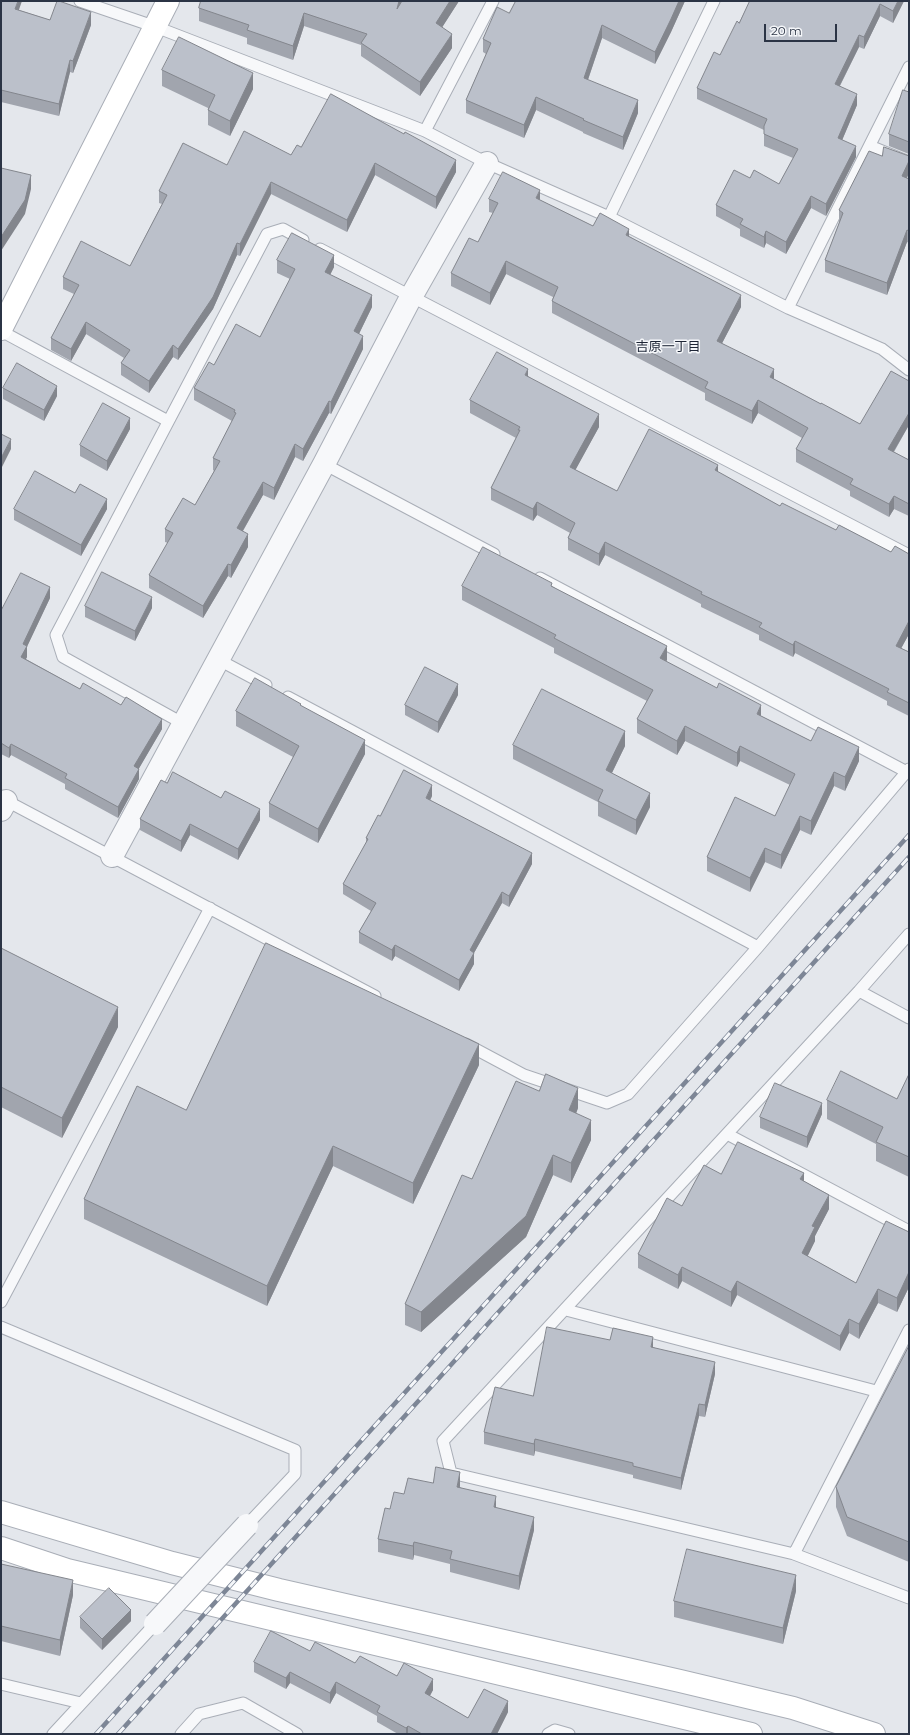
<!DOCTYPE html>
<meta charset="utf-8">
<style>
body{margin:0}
#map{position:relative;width:910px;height:1735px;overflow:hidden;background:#e4e7ec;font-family:Montserrat,sans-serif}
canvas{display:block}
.frame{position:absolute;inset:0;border:2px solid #2b3445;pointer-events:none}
.scale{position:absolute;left:764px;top:24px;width:73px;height:18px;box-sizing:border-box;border:2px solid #2b3445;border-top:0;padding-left:5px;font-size:12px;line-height:14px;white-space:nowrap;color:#2b3445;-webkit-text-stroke:3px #f4f6f9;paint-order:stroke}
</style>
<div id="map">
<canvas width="910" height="1735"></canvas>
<div class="frame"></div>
<div class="scale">20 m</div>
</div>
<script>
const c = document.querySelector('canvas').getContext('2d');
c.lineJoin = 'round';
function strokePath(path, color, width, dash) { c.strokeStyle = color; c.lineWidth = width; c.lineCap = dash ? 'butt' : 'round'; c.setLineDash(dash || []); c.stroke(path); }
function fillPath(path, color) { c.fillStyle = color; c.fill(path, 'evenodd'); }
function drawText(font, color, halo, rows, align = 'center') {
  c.font = font + ' Montserrat,"Noto Sans JP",sans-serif'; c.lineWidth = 3; c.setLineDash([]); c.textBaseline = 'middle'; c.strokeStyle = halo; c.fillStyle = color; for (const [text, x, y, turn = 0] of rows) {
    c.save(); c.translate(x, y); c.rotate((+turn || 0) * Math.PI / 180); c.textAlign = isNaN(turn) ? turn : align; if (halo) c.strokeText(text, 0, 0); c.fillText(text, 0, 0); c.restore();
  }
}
const lane = new Path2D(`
 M80 1 156 27 425 131 487 163 609 217 788 308 882 349 909 370
 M425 131 493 1
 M870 146 909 162
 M609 217 714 1
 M320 249 909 555
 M788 308 909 67
 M1 331 168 421
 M324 464 494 554
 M540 578 907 772
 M219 660 266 685
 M288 697 758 947
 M184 724 63 657 56 635 267 234 283 229 303 240
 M3 799 375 996
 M909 934 859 991 443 1441 451 1473 794 1554 909 1598
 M859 991 909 1018
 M466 1044 524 1075 607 1103 628 1094 758 947 909 769
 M727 1134 909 1231
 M1 1302 210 908
 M566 1310 876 1391
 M1 1327 295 1450V1474L247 1525
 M794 1554 909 1330
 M1 1684 81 1703
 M53 1734 155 1624
 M181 1734 199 1714 243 1703 297 1734
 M548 1734 555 1730 569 1734`);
const street = new Path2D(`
 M1 810 6 801
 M112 856 324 464 411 297 487 163`);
const secondary = new Path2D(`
 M1 329 168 1
 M1 1512 172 1563 279 1590 680 1681 793 1708 874 1734
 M1 1548 67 1570 751 1734`);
strokePath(lane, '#a9aeb7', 13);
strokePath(street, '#a9aeb7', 24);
strokePath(secondary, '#a9aeb7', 24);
strokePath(lane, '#f7f8fa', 11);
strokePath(street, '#f7f8fa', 22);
strokePath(secondary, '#fff', 22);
const rail = new Path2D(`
 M96 1734 909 835
 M118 1734 909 857`);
strokePath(rail, '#7d8696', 4.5);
strokePath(rail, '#f4f6f9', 3, [9]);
const streetBridge = new Path2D(`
 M155 1624 247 1525`);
strokePath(streetBridge, '#a9aeb7', 24, []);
strokePath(streetBridge, '#f7f8fa', 22);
fillPath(new Path2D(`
 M1 1 19 10 50 20 91 25 73 73 70 72 59 116 1 102Z
 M201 1H401V3L459 1 442 27 452 48 420 96 361 56V45L304 26 293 60 247 44V38L199 21V8Z
 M516 1H685L671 32 655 64 602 38 588 80 638 113 623 150 583 133V132L536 110 524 138 466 113V100L486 54 483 52V39L509 13Z
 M750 1H904L893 23 880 16 864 49 859 47 840 86 857 105 842 140 856 157 826 216 811 208 786 254 766 243 764 248 740 236V229L716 216V205L750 178 779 184 793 158 764 146V130L697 99V88L720 55 739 23Z
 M162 70 253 89 230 136 208 125V108L162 86Z
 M909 92V154L889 146V134Z
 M301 147 456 172 436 209 375 175 347 232 271 194 240 256 237 255 213 309 178 360 173 357 149 393 121 375V363L124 358 86 334 71 361 51 350V338L74 294 63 289V277L130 266 162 204 159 203V191L227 165 291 155Z
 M882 156H909V173L907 178 909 179V243L907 242 887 295 825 272V260L839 223V210Z
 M489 199 540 200 593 226 629 236 741 307 722 343 774 379 821 404 860 424 909 381V425L894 452 909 460V516L894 509 889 517 850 496V491L796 462V449L802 438 758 413 752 424 705 400V393L552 313V301L553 297 506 274 490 305 451 286V273L478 242 493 213 489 212Z
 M277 260 334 267 330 275 372 307 359 334 363 349 331 414 329 413 303 461 295 457 274 500 263 495 243 531 248 547 231 578 228 576 203 618 149 588V575L168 543 165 542V529L195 505 214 471 213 470V458L232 421 194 400V388L214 365 260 337 290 279 277 273Z
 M528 376 599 427 575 470 617 491 718 472 780 506 836 530 891 552 909 554V634L901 648 909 652V716L887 705V701L795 653 793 657 759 640V635L701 607V604L605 555 599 566 568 550V538L570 533 537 515 533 521 491 500V488L516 438 470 413V400Z
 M3 388 57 396 44 421 3 399Z
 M130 429 107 471 80 456V445Z
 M75 493 107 509 81 556 14 520V509Z
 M462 586H552L667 660 666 661 761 716 811 741 859 761 845 791 834 786 811 835 800 830 781 869 765 862 750 892 707 871V857L775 816 790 785 740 761 737 767 685 741 677 755 637 733V719L647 701 554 653V648L462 600Z
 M50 598 27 646V657L26 659 80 689 162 729 139 768V779L118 818 65 789V784L11 755 9 758 1 754V611Z
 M85 606 152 608 135 641 85 617Z
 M458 695 438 733 405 715V705Z
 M301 706 365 754 318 843 269 817V803L293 757 236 726V711Z
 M513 745 625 746 612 773 650 807 636 835 598 816V802L513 759Z
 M167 783 260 820 238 860 190 835 181 852 140 830V819Z
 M432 796 430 800 532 864 509 907 502 903 474 953V964L459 991 395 956 392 961 359 943V932L371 911 343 894V884L366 843V838L380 816Z
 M1 948 118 1027 62 1138 1 1107Z
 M479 1065 413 1204 333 1166 267 1306 84 1219V1199L186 1110Z
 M909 1074V1177L876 1161V1144L827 1119V1100L897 1099Z
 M539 1091 578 1108 576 1114 591 1140 571 1183 553 1175 526 1237 421 1332 405 1325V1304L472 1179Z
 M822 1114 807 1148 760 1128V1117Z
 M721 1174 804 1181 829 1209 815 1236V1241L807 1256 856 1283 909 1232V1287L897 1312 878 1303 859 1339 849 1333 840 1351 737 1295 731 1307 682 1281 678 1289 638 1268V1254L682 1206Z
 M610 1340 653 1347 715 1374 705 1417 699 1416 681 1490 633 1478V1475L535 1451 534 1456 484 1444V1432Z
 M909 1346V1562L847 1536 836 1507V1487Z
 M433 1483 460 1486V1487L496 1508 534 1530 519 1590 450 1572V1564L414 1555 413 1560 378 1552V1539L390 1509 404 1494Z
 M1 1564 73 1595 60 1656 1 1641Z
 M796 1591 783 1644 674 1617V1601Z
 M80 1617 131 1621 102 1650 80 1628Z
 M310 1651 355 1663 397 1676 433 1690 430 1696 468 1718 508 1712 497 1734H398L377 1722V1716L336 1693 330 1704 290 1683 286 1689 254 1672V1662Z`), '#a1a5ae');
fillPath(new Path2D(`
 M18 1H22L15 21V9Z
 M399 1H401L397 22V9Z
 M450 1H459L436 37V23Z
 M679 1H685L671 32 655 64V52Z
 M898 1H904L893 23V11Z
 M880 4V16L864 49V37Z
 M91 12V25L73 73V61Z
 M304 13V26L293 60V46Z
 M602 25V38L584 91V78Z
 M452 34V48L420 96V82Z
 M859 35V47L835 95V84Z
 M70 60V72L59 116V104Z
 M253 73V89L230 136V121Z
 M857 94V105L838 150V138Z
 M536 97V110L524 138V125Z
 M638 100V113L623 150V137Z
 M856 146V157L826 216V204Z
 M456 160V172L436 209V197Z
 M909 161V173L902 188V176Z
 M375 163V175L347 232V220Z
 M31 175V189L25 214 1 251V237Z
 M271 182V194L240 256V244Z
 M540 190V203L536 198Z
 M811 196V208L786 254V242Z
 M629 229V242L626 235Z
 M907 230V242L887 295V283Z
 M766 231V243L764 248V237Z
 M237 243V255L213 309 178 360V349Z
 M334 255V267L325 285V272Z
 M506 261V274L490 305V293Z
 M372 295V307L354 344V331Z
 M741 295V307L717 353V341Z
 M86 322V334L71 361V349Z
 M363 336V349L331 414V402Z
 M173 345V357L149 393V381Z
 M528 369V382L525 375Z
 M774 369V382L770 377Z
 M57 386V396L44 421V410Z
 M758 400V413L752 424V411Z
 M329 401V413L303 461V449Z
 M909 413V425L888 461V449Z
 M599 414V427L570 480V467Z
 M130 418V429L107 471V461Z
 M11 439V449L1 469V458Z
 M295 444V457L274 500V488Z
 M718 465V477L715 470Z
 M263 482V495L237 541V528Z
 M894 496V509L889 517V504Z
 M107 499V509L81 556V545Z
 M537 502V515L533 521V509Z
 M248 534V547L231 578V565Z
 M605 542V555L599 566V554Z
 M228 564V576L203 618V606Z
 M50 587V598L26 649 27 646V657L21 668V657L23 644Z
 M152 597V608L135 641V631Z
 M909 621V634L896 658V646Z
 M795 641V653L793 657V645Z
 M667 646V660L660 672V658Z
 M458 684V695L438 733V722Z
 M761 705V719L757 714Z
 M162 719V729L134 777V766Z
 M685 726V741L677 755V741Z
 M625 731V746L606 785V770Z
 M365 740V754L318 843V829Z
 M11 744V755L9 758V748Z
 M740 746V761L737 767V753Z
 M859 747V761L845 791V777Z
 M139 769V779L118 818V807Z
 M834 772V786L811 835V821Z
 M432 785V796L426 809V798Z
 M650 793V807L636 835V820Z
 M260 809V820L238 860V849Z
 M800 816V830L781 869V855Z
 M190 824V835L181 852V841Z
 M765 848V862L750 892V878Z
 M532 853V864L509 907V896Z
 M502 892V903L474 953V964L459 991V980L470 950Z
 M395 945V956L392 961V950Z
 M118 1007V1027L62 1138V1118Z
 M479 1044V1065L413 1204V1183Z
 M578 1088V1108L569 1131V1110Z
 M822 1103V1114L807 1148V1137Z
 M591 1120V1140L571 1183V1163Z
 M333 1146V1166L267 1306V1286Z
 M553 1155V1175L526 1237 421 1332V1312Z
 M804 1173V1188L800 1179Z
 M829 1195V1209L815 1236V1241L802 1268V1253L812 1226Z
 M682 1267V1281L678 1289V1275Z
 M909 1272V1287L897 1312V1298Z
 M737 1281V1295L731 1307V1292Z
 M878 1289V1303L859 1339V1324Z
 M849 1319V1333L840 1351V1336Z
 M653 1337V1349L651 1347Z
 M715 1362V1374L705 1417V1405Z
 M699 1404V1416L681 1490V1478Z
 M535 1439V1451L534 1456V1444Z
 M460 1472V1486L457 1500V1487Z
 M496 1496V1510L494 1507Z
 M534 1517V1530L519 1590V1576Z
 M414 1542V1555L413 1560V1546Z
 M796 1575V1591L783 1644V1628Z
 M73 1580V1595L60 1656V1640Z
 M131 1610V1621L102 1650V1639Z
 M290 1672V1683L286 1689V1678Z
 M433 1679V1690L425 1704V1693Z
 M336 1682V1693L330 1704V1693Z
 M508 1701V1712L497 1734H491Z
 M408 1726V1734H406V1728Z`), '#83868d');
const building = new Path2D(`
 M1 1H18L15 9 50 20 57 1H59L91 12 73 61 70 60 59 104 1 90Z
 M201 1H399L397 9 402 1H450L436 23 452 34 420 82 361 43 367 34 304 13 293 46 247 30 249 25 199 8Z
 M516 1H679L671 19 655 52 602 25 584 78 638 100 623 137 583 120 584 119 536 97 524 125 466 100 491 43 483 39 497 7 509 13Z
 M750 1H898L893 11 880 4 864 37 859 35 835 84 857 94 838 138 856 146 826 204 811 196 786 242 766 231 764 237 740 224 743 219 716 205 734 170 750 178 754 170 779 184 798 149 764 134V126L767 119 697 88 714 52 720 55 737 21 739 23Z
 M179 37 253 73 230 121 208 110 215 95 162 70Z
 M903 90 909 92V142L889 134Z
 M331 94 404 134 405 132 456 160 436 197 375 163 347 220 271 182 240 244 237 243 213 297 178 349 173 345 149 381 121 363 130 350 86 322 71 349 51 338 79 285 63 277 81 241 130 266 167 195 159 191 183 143 227 165 244 131 291 155 297 145 301 147Z
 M884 147 909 156V161L902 176 909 179V231L907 230 887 283 825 260 843 213 839 210 869 151 882 156Z
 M1 168 31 175 25 200 1 237Z
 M503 172 540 190 536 198 593 226 600 213 629 229 626 235 741 295 717 341 774 369 770 377 821 404V403L860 424 891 371 909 381V413L888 449 909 460V504L894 496 889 504 850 484 853 479 796 449 808 428 758 400 752 411 705 388 708 382 552 301 558 287 506 261 490 293 451 273 469 238 478 242 498 203 489 199Z
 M292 233 334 255 325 272 372 295 354 331 363 336 331 402 329 401 303 449 295 444 274 488 263 482 237 528 248 534 231 565 228 564 203 606 149 575 173 533 165 529 183 498 195 505 220 461 213 458 236 413 234 412 235 410 194 388 209 362 214 365 236 324 260 337 295 269 277 260Z
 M497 352 528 369 525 375 599 414 570 467 617 491 649 429 718 465 715 470 780 506 782 503 836 530 839 525 891 552 895 546 909 554V621L896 646 909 652V703L887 692 889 689 795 641 793 645 759 627 762 623 701 594 702 592 605 542 599 554 568 538 575 523 537 502 533 509 491 488 520 430H518L520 427 470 400Z
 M17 363 57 386 44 410 3 388Z
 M103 403 130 418 107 461 80 445Z
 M1 434 11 439 1 458Z
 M35 471 75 493 80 484 107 499 81 545 14 509Z
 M483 547 552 583 551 586 667 646 660 658 717 688 719 683 761 705 757 714 811 741 818 727 859 747 845 777 834 772 811 821 800 816 781 855 765 848 750 878 707 857 735 797 775 816 795 774 740 746 737 753 685 726 677 741 637 719 653 690 554 638 556 635 462 586Z
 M102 572 152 597 135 631 85 606Z
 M21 573 50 587 23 644 27 646 21 657 80 689 83 683 121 705 126 697 162 719 134 766 139 769 118 807 65 778 67 774 11 744 9 748 1 743V611Z
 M425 667 458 684 438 722 405 705Z
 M255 678 301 704 300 705 365 740 318 829 269 803 299 746 236 711Z
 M542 689 625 731 606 770 650 793 636 820 598 801 603 790 513 745Z
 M404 770 432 785 426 798 532 853 509 896 502 892 470 950 474 953 459 980 395 945 392 950 359 932 376 903 343 884 368 839 366 838 378 815 380 816Z
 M173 772 221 798 225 791 260 809 238 849 190 824 181 841 140 819 161 780 167 783Z
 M266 943 479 1044 413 1183 333 1146 267 1286 84 1199 137 1086 186 1110Z
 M1 948 118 1007 62 1118 1 1087Z
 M841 1071 897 1099 909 1074V1157L876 1142 883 1127 827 1100Z
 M546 1074 578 1088 569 1110 591 1120 571 1163 553 1155 526 1216 421 1312 405 1304 462 1175 472 1179 516 1081 539 1091Z
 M775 1083 822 1103 807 1137 760 1117Z
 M738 1142 804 1173 800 1179 829 1195 812 1226 815 1227 802 1253 856 1283 886 1221 909 1232V1272L897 1298 878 1289 859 1324 849 1319 840 1336 737 1281 731 1292 682 1267 678 1275 638 1254 667 1198 682 1206 704 1165 721 1174Z
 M547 1327 610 1340 613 1328 653 1337 651 1347 715 1362 705 1405 699 1404 681 1478 633 1466V1463L535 1439 534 1444 484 1432 495 1387 533 1396Z
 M909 1346V1542L847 1517 836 1487Z
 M436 1467 460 1472 457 1487 496 1496 494 1507 534 1517 519 1576 450 1559 452 1551 414 1542 413 1546 378 1539 385 1508 390 1509 394 1492 404 1494 408 1478 433 1483Z
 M687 1549 796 1575 783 1628 674 1601Z
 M1 1564 73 1580 60 1640 1 1626Z
 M109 1588 131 1610 102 1639 80 1617Z
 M271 1631 310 1651 315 1642 355 1663 360 1656 397 1676 404 1663 433 1679 425 1693 468 1718 484 1689 508 1701 491 1734H422L408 1726 406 1728 377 1712 380 1706 336 1682 330 1693 290 1672 286 1678 254 1662Z`);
fillPath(building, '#bbc0ca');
strokePath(building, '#83868d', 1);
drawText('13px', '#1d2536', '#f4f6f9', [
 ["吉原一丁目",668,347]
]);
</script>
